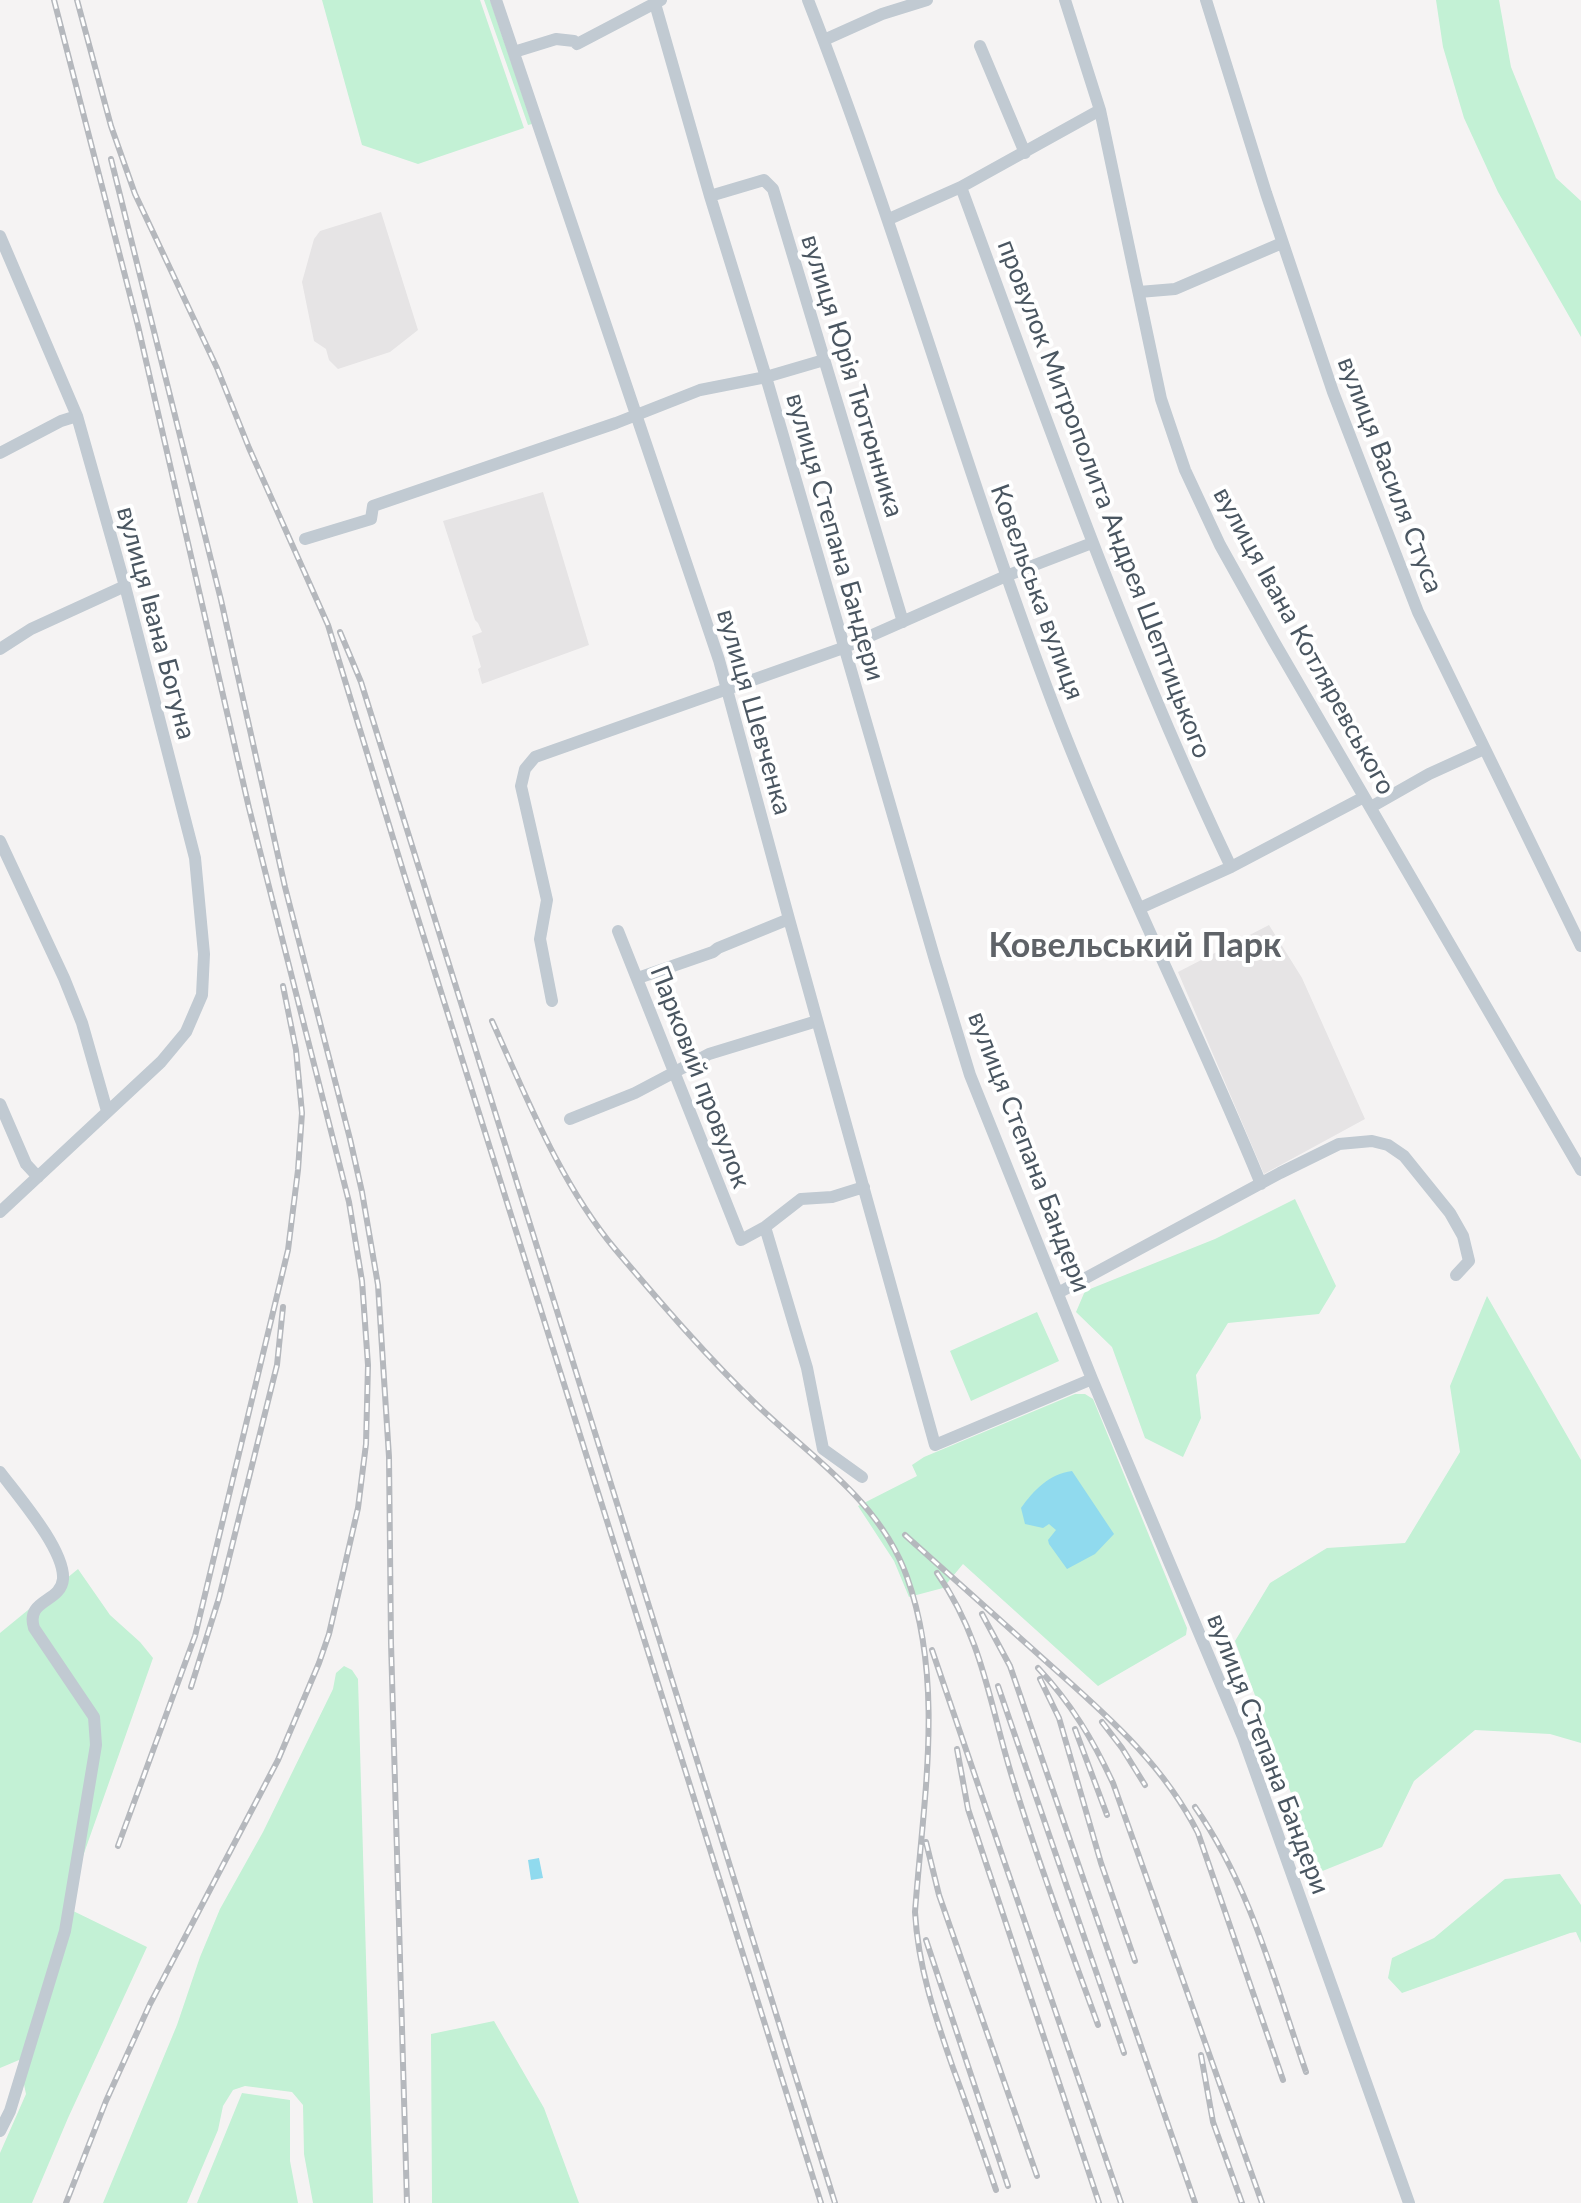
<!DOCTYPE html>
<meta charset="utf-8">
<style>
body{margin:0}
canvas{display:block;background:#f5f3f3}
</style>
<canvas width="1581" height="2203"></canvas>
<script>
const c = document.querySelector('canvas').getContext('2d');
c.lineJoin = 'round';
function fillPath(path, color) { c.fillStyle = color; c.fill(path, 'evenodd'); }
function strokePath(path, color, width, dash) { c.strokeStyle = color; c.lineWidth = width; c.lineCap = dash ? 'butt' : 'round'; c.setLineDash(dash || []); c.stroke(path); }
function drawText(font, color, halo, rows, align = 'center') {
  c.font = font + ' Lato,sans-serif'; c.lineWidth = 8; c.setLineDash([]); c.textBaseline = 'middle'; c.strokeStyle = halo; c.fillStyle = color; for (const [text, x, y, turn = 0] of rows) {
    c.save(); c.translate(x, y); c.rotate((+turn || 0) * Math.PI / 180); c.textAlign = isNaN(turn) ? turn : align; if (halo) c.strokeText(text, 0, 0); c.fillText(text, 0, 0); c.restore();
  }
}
fillPath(new Path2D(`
 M381 212 418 330 390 352 338 369 329 360 326 349 314 341 302 282 314 239 320 231Z
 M543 492 589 645 482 684 478 669 481 667 472 636 482 632 478 623 475 620 443 521Z
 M1269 925 1302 978 1365 1119 1264 1174 1178 972Z`), '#e6e4e5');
fillPath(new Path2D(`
 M322 0H480L524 128 418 164 362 145Z
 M484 0H490L532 124 528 125Z
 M1436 0H1499L1511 67 1556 178 1581 201V337L1498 192 1464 118 1443 47Z
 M1295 1199 1336 1286 1319 1314 1228 1323 1196 1375 1201 1418 1183 1457 1145 1438 1112 1347 1076 1312 1085 1291 1215 1239Z
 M1487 1296 1581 1460V1743L1550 1734 1475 1730 1414 1781 1382 1847 1320 1872 1235 1641 1270 1583 1327 1548 1405 1543 1460 1452 1450 1386Z
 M1037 1312 1059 1361 971 1401 950 1351Z
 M1075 1394H1085L1093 1399 1187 1628 1186 1635 1098 1686 963 1564 943 1588 909 1597 894 1561 858 1506 917 1476 912 1465 924 1457Z
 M78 1569 110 1615 140 1642 153 1658 65 1907 147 1947 68 2118 32 2203H0V2153L26 2094 19 2060 0 2068V1633Z
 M344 1666 352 1670 358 1679 373 2203H313L304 2154 303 2105 292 2092 245 2086 233 2090 223 2106 218 2130 187 2203H103L177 2025 200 1957 220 1909 263 1832 333 1689 336 1673Z
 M1560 1874 1581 1905V1943L1576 1932 1570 1933 1402 1993 1388 1978 1392 1958 1434 1938 1505 1879Z
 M494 2021 544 2108 579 2203H432L431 2034Z
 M242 2093 290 2100V2161L298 2203H197Z`), '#c3f1d5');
fillPath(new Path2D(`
 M1072 1471 1114 1534 1095 1554 1067 1569 1049 1544 1048 1540 1056 1530 1049 1524 1043 1528 1025 1524 1021 1508C1034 1490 1049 1474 1072 1471Z
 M539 1858 543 1878 531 1880 528 1860Z`), '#90daee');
strokePath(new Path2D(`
 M496 0 719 660 789 919 935 1445 1092 1379
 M654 0 710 196 766 377 935 960 970 1075 1092 1379 1243 1737 1409 2203
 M808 0C899 232 965 472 1053 704 1115 867 1195 1023 1261 1184
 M1065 0 1100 110 1161 399 1185 470 1220 545 1273 640 1581 1170
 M1206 0 1266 193 1333 392 1418 612 1581 946
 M824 40 882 14 927 0
 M980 46 1025 153
 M514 52 556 39 574 41 577 44 661 0
 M961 187C1045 416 1126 647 1231 867
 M710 196 764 180 773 189 903 622
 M889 219 961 187 1100 110
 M0 236 77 416 125 586 195 858 204 954 202 995 186 1032 161 1062 0 1212
 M1139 292 1175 289 1282 243
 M0 453 61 421 77 416
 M305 539 371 519 373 506 616 423 700 390 766 377 824 360
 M0 649 31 629 125 586
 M1371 807 1429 774 1484 749
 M0 841 64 978 82 1023 107 1111
 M1140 908 1231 867 1364 797
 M618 931 741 1240 765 1227 801 1199 832 1197 864 1187
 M638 978 713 952 718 948 789 919
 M552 1001 540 939 547 900 521 786 525 769 535 757 843 648 1006 576 1092 543
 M0 1104 26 1164 38 1177
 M570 1119 635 1093 709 1054 817 1021
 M765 1227 807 1368 823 1449 862 1477
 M1058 1293 1280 1173 1339 1144 1372 1141 1388 1145 1404 1156 1450 1213 1463 1236 1469 1261 1456 1275
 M0 1472C18 1496 65 1550 63 1579 61 1603 25 1599 34 1628L94 1717 96 1745 65 1931 10 2111 0 2131`), '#c1cad2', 12);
const rail = new Path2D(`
 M54 0 138 326 249 808 349 1202 362 1281 368 1365 366 1444 358 1508 329 1634 319 1663 278 1760 150 2004 106 2101 66 2203
 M77 0 111 126 135 194 217 368 249 448 328 625 404 874 821 2203
 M111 159 221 600 285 887 350 1139 362 1192 378 1285 389 1457 391 1643 407 2203
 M340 632 361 682 835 2203
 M492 1021C527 1098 560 1183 615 1249 660 1302 707 1357 757 1405 812 1458 880 1501 907 1577 945 1684 923 1801 915 1912 918 1967 935 2016 953 2068 968 2108 982 2149 996 2190
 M905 1535C953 1578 1000 1620 1048 1663 1106 1715 1162 1762 1198 1833L1283 2080
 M937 1573C984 1640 990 1708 1014 1783 1039 1865 1069 1945 1098 2025
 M982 1614 1010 1666 1195 2203
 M932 1650 1121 2203
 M1038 1668C1071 1703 1093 1740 1113 1783L1262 2203
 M1040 1679 1059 1718 1101 1863 1135 1961
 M998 1686 1124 2053
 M191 1687 219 1598 277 1365 283 1307
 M1102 1722 1122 1748 1145 1785
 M1075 1729 1107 1815
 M957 1749 968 1809 1099 2203
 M1195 1807C1250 1885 1275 1983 1306 2072
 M926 1842 939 1895 1037 2176
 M118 1846 195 1636 288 1250 298 1170 302 1113 296 1050 283 986
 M926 1940 1008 2186
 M1201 2055 1213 2122 1242 2203`);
strokePath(rail, '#b5b8bd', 6);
strokePath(rail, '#fff', 3, [9]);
drawText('26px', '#4a5661', '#fff', [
 ["вулиця Юрія Тютюнника",852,376,73],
 ["вулиця Василя Стуса",1390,475,69],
 ["провулок Митрополита Андрея Шептицького",1104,499,69],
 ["вулиця Степана Бандери",835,537,74],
 ["Ковельська вулиця",1037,592,70],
 ["вулиця Івана Богуна",156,623,75],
 ["вулиця Івана Котляревського",1304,641,61],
 ["вулиця Шевченка",754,712,74],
 ["Парковий провулок",700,1077,69],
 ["вулиця Степана Бандери",1029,1152,69],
 ["вулиця Степана Бандери",1268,1754,69]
]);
drawText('bold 34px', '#5f6368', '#fff', [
 ["Ковельський Парк",1135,946]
]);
</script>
